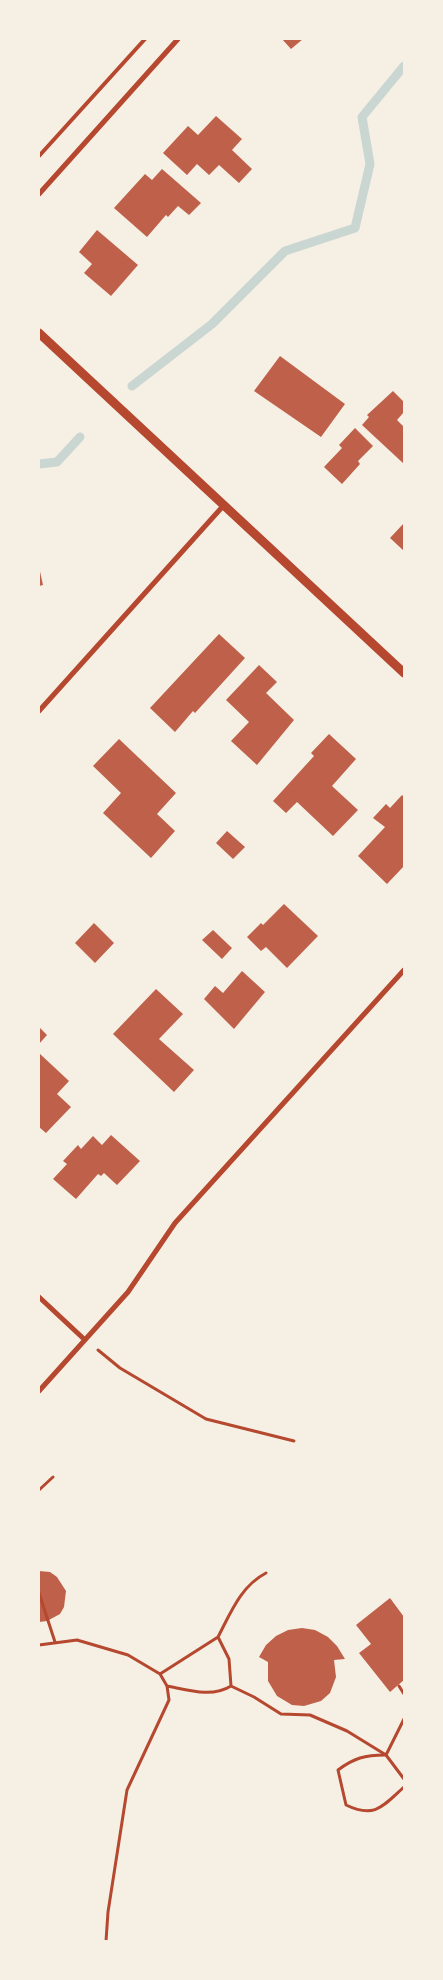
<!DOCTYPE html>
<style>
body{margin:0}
#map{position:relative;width:443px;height:1980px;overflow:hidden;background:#f6efe4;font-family:Manrope,sans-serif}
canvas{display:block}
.frame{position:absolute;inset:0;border:40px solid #f6efe4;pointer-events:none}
</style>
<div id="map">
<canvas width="443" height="1980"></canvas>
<div class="frame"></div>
</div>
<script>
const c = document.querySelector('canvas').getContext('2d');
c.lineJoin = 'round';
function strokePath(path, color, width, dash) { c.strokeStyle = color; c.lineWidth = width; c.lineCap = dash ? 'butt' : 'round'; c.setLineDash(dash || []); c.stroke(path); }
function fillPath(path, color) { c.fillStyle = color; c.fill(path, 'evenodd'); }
strokePath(new Path2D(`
 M132 386 212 324 285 251 355 228 370 164 362 117 404 66
 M39 464 57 462 80 437`), '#c9d6d2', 9);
fillPath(new Path2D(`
 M282 39H303L291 49Z
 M216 116 242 139 232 150 252 169 239 183 219 165 209 175 197 164 187 175 163 153 188 126 198 135Z
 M162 169 201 203 189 215 178 206 168 217 166 215 147 237 114 208 145 174 152 180Z
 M97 230 138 265 111 296 84 273 92 264 79 252Z
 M280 356 345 404 321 437 254 391Z
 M393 391 404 402V412L397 420 404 427V464L362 425 369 417 367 415Z
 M355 428 373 446 358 461 360 464 342 484 324 467 342 448 339 445Z
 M404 523V551L390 538Z
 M39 567 43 585 39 586Z
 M219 634 245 658 195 713 193 711 175 732 150 708Z
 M259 665 277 682 266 693 294 720 257 765 231 741 249 722 226 700Z
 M329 734 356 759 332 786 358 810 333 836 297 802 286 813 273 801 314 756 311 753Z
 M119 739 176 793 157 814 175 831 151 858 103 813 121 793 93 766Z
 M402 795 404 797V866L387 884 358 856 385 827 373 818 386 804 390 808Z
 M227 831 245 847 233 859 216 843Z
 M284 904 318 936 287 968 266 947 261 951 247 937 261 923 263 925Z
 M94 923 114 943 95 963 75 943Z
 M213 930 232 948 222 959 202 940Z
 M242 971 265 992 234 1029 204 999 215 986 223 993Z
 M156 989 183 1014 159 1039 194 1070 174 1092 113 1034Z
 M39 1027 47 1035 39 1044Z
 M39 1053 69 1081 57 1094 71 1107 46 1133 39 1127Z
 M111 1135 140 1161 117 1185 104 1173 101 1176 98 1174 76 1199 53 1179 67 1164 63 1161 78 1145 81 1149 93 1136 102 1145Z
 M39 1571 50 1572 57 1577 66 1591 64 1607 60 1614 47 1621 39 1622Z
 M390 1598 404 1617V1680L390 1692 359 1653 371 1644 356 1625Z
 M302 1628 315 1630 328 1637 337 1646 345 1659 334 1660 336 1677 330 1693 321 1701 304 1706 292 1705 277 1696 268 1681V1662L259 1657 266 1645 276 1636 288 1630Z`), '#bf614a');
strokePath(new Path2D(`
 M98 1350 120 1368 206 1419 294 1441
 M39 1490 53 1477
 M39 1593 55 1642
 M39 1645 77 1640 128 1655 160 1674 167 1686 169 1700 127 1790 108 1912 106 1941
 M160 1674 218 1637
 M167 1686C188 1690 212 1698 231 1686L254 1697 281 1714 310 1715 347 1731 386 1755 404 1779
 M231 1686 229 1659 218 1637C231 1612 241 1586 266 1573
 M399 1686 404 1694
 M385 1755C365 1755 354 1758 338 1770L346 1805C375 1819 383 1806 404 1787
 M386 1755 404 1719`), '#b5482f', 3);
strokePath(new Path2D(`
 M39 156 145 39`), '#b5482f', 4);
strokePath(new Path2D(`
 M39 194 178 39
 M39 711 224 505
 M39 1297 85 1340
 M39 1391 128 1292 175 1223 404 970`), '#b5482f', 5);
strokePath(new Path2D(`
 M39 333 404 673`), '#b5482f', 9);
</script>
